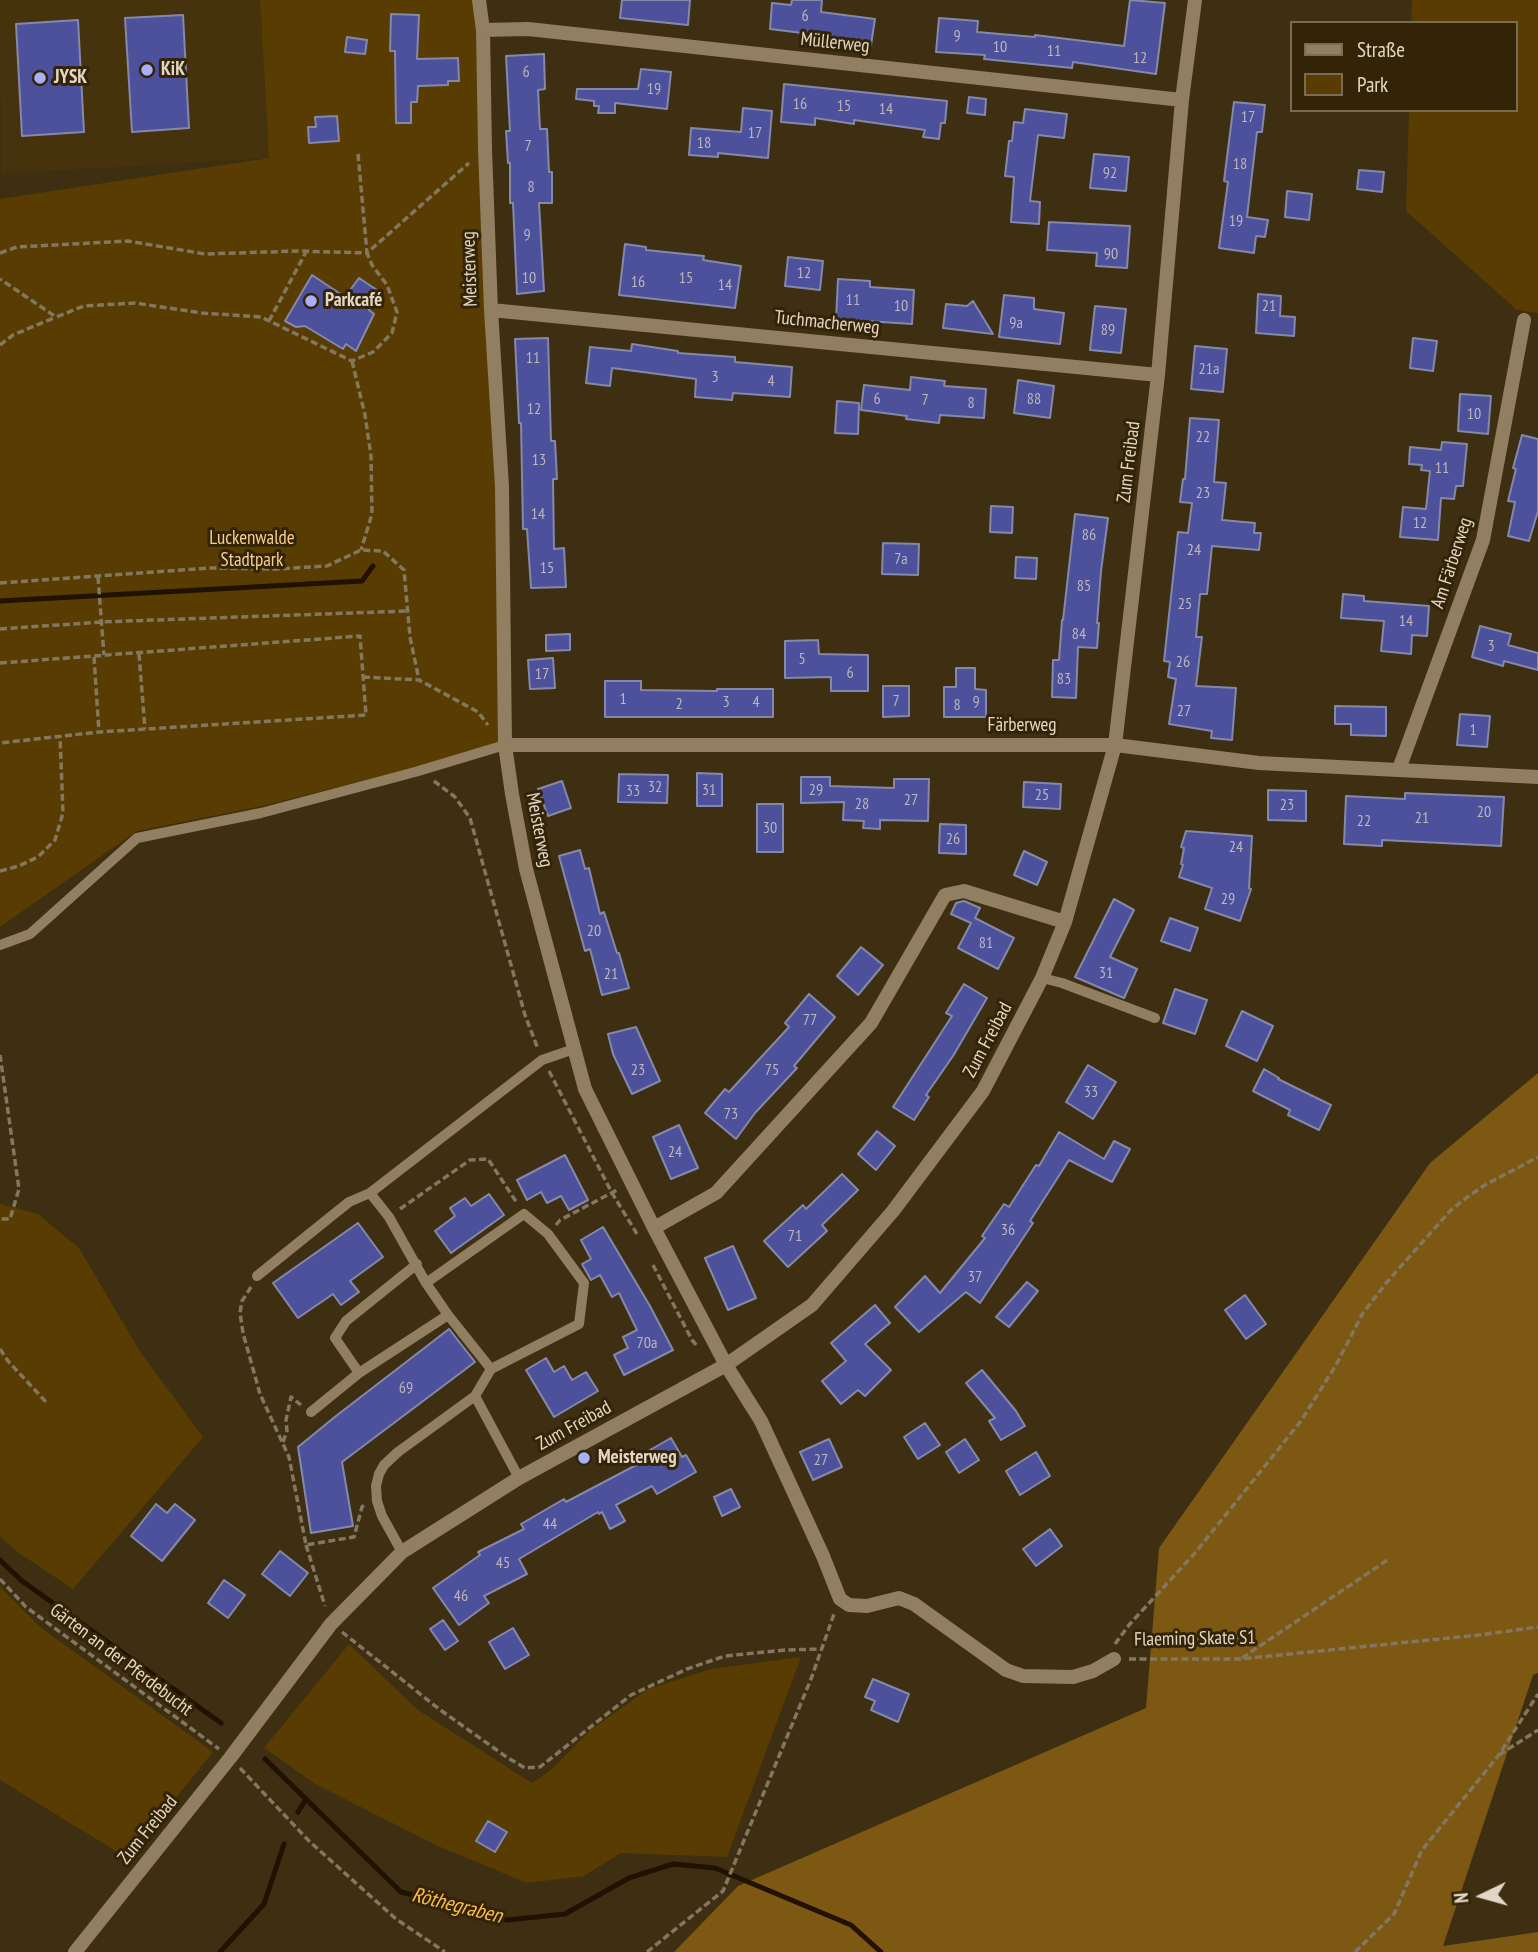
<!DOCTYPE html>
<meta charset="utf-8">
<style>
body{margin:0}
#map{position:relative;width:1538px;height:1952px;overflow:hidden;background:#3e2e12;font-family:"PT Sans Narrow",sans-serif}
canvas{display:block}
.legend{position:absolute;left:1290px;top:21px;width:228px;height:91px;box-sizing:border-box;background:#342407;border:2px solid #7a6c54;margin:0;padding:9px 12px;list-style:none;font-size:21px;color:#e2d7c7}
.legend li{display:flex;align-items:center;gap:14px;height:35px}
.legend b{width:35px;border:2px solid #7a6c54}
.north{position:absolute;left:1447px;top:1861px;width:70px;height:70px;-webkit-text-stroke:5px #342407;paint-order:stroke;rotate:265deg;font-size:19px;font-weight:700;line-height:28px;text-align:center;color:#e2d7c7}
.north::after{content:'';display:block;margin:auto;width:24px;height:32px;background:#e2d7c7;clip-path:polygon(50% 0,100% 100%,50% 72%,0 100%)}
</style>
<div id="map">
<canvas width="1538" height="1952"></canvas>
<ul class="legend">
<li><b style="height:9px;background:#927e61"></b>Straße</li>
<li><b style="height:19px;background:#583c01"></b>Park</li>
</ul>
<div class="north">N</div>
</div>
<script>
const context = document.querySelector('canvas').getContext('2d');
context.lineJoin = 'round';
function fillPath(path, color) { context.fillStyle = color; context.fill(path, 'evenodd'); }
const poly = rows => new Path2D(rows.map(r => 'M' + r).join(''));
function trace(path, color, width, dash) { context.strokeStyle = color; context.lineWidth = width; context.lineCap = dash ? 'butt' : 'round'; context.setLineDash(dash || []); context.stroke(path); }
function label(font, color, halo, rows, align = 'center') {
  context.font = font + ' "PT Sans Narrow",sans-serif'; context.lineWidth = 6; context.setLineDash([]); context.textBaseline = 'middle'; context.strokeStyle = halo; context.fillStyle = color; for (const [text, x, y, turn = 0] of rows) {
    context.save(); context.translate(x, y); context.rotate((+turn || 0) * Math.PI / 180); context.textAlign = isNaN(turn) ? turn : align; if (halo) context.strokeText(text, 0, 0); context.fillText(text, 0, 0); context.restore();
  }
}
fillPath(poly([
 [0,0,260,0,269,158,1,174]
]), '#47320e');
fillPath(poly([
 [260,0,479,0,505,745,262,806,137,831,0,927,0,199,269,158],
 [1412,0,1538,0,1538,313,1517,310,1406,211,1409,110,1515,110,1515,23,1411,23],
 [0,1204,38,1214,79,1248,139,1350,203,1437,73,1589,16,1551,0,1536],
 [0,1587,40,1627,213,1752,127,1858,0,1780],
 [349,1644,418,1710,532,1783,550,1771,592,1729,648,1689,711,1669,801,1657,727,1857,621,1853,584,1876,527,1883,438,1846,317,1785,264,1748]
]), '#583c01');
fillPath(poly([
 [1538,1073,1538,1673,1533,1675,1443,1946,1538,1932,1538,1952,674,1952,738,1886,1146,1708,1159,1548,1430,1163]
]), '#7c5813');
trace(poly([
 [0,601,362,581,373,566],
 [0,1560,22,1581,221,1723],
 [265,1759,401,1892,507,1920,565,1914,629,1878,673,1864,715,1868,851,1925,881,1952],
 [298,1812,306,1799],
 [220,1952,264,1904,284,1844]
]), '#201100', 5);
const building = poly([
 [622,0,690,0,688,25,620,18,622,0],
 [792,0,822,0,821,12,875,19,871,45,835,40,835,37,770,29,772,3,791,5,792,0],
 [1130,0,1165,3,1156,74,1073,62,1072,68,984,59,985,55,936,52,939,18,978,21,977,32,1035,37,1035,35,1124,46,1130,0],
 [391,14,419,15,417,59,458,58,459,81,448,81,448,85,418,86,417,102,411,102,411,123,396,123,395,51,390,51,391,14],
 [183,15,189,128,132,132,125,18,183,15],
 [78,20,84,132,22,136,16,24,78,20],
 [347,37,367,40,365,54,345,52,347,37],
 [544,54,545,89,538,90,540,129,547,129,549,172,552,172,552,203,539,203,544,291,517,294,513,203,510,203,510,163,508,163,506,131,510,131,506,56,544,54],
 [641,69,671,72,667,109,615,103,615,113,598,113,599,106,594,106,594,101,576,99,577,89,638,89,641,69],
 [784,84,947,101,945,123,941,123,939,139,923,137,925,130,854,120,854,124,815,118,815,125,781,122,784,84],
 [969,97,986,99,985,115,967,113,969,97],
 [1234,102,1265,105,1262,132,1257,132,1247,217,1268,220,1265,237,1256,236,1254,253,1219,248,1228,182,1224,181,1234,102],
 [743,108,772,111,768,158,718,153,718,157,689,155,691,128,741,132,743,108],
 [1025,109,1067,114,1064,138,1038,135,1030,201,1040,202,1039,224,1011,222,1014,177,1005,176,1009,141,1012,141,1014,122,1023,123,1025,109],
 [337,116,339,141,309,143,308,127,316,127,315,117,337,116],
 [1094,154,1129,157,1126,191,1090,188,1094,154],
 [1359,170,1384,172,1382,192,1357,189,1359,170],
 [1287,191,1312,194,1309,220,1285,217,1287,191],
 [1049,222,1130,226,1127,268,1096,266,1097,253,1047,250,1049,222],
 [625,244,646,247,646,250,704,256,703,260,741,266,735,308,619,295,625,244],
 [788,257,823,261,820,290,785,286,788,257],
 [312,275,345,297,359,278,380,292,369,310,374,314,356,351,346,344,343,349,305,326,296,327,285,321,312,275],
 [838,279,870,281,870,287,914,290,912,324,836,319,838,279],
 [1258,294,1281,296,1280,316,1295,317,1294,336,1256,333,1258,294],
 [1004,295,1034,298,1034,309,1064,313,1060,344,999,337,1004,295],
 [973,301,993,334,943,328,946,304,967,306,973,301],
 [1095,306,1126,309,1121,353,1090,350,1095,306],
 [548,338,551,441,555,441,557,479,553,479,554,549,564,548,566,587,531,588,527,529,523,529,521,423,519,423,515,339,548,338],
 [1413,338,1437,341,1433,371,1410,368,1413,338],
 [632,344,678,351,678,353,735,357,735,362,792,367,790,397,733,393,732,400,695,397,696,379,612,368,610,386,586,383,590,347,631,351,632,344],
 [1195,346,1227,349,1223,392,1191,389,1195,346],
 [911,377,945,381,944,386,986,389,984,418,940,415,939,423,906,419,907,416,861,410,864,385,910,390,911,377],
 [1018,380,1054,386,1050,418,1014,413,1018,380],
 [1460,394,1491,396,1488,434,1458,431,1460,394],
 [837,401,859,403,858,434,835,433,837,401],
 [1190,418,1219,420,1214,482,1226,483,1222,520,1255,523,1254,533,1261,533,1259,550,1212,546,1207,594,1200,594,1196,637,1202,637,1196,686,1236,688,1232,740,1211,738,1212,731,1169,724,1176,679,1168,677,1170,662,1164,661,1178,532,1188,533,1192,503,1180,502,1183,479,1185,479,1190,418],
 [1522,435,1538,439,1538,511,1529,541,1508,536,1515,502,1508,501,1516,469,1513,468,1522,435],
 [1442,442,1467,444,1463,486,1456,486,1454,499,1441,498,1438,540,1400,537,1403,507,1426,509,1430,471,1421,470,1422,465,1409,464,1410,447,1441,450,1442,442],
 [991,506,1013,507,1012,533,990,532,991,506],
 [1075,514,1108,518,1101,571,1097,623,1099,623,1097,648,1078,647,1076,698,1052,697,1053,660,1059,660,1062,620,1063,620,1075,514],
 [883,543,919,544,918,575,882,574,883,543],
 [1016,557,1037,558,1036,579,1015,578,1016,557],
 [1343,594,1364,596,1364,601,1429,606,1427,636,1412,635,1411,654,1381,651,1384,621,1341,618,1343,594],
 [1480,626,1511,634,1508,645,1538,653,1538,670,1504,661,1503,666,1472,657,1480,626],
 [570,634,570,650,546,651,546,635,570,634],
 [818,640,819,654,868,655,868,691,831,691,831,677,785,678,785,641,818,640],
 [553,658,555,688,530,689,528,660,553,658],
 [956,668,975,668,975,689,986,690,986,717,944,717,944,687,956,687,956,668],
 [605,681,641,681,641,690,717,691,717,689,773,689,773,717,605,717,605,681],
 [883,686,909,686,909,716,883,717,883,686],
 [1335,706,1386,707,1386,736,1351,735,1351,724,1335,724,1335,706],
 [1460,714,1490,716,1487,747,1457,745,1460,714],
 [697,773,722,774,722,806,697,806,697,773],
 [619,774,668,775,667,803,618,802,619,774],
 [801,777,830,777,830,786,894,788,894,779,929,779,928,821,880,820,880,829,863,828,864,821,843,820,844,802,801,803,801,777],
 [562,781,571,808,548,816,538,789,562,781],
 [1024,782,1061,784,1060,809,1023,807,1024,782],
 [1268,790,1306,791,1306,821,1268,820,1268,790],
 [1405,793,1504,797,1501,846,1382,840,1382,846,1344,844,1346,796,1405,799,1405,793],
 [757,804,783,804,783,852,757,852,757,804],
 [940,824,966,825,966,854,939,853,940,824],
 [1186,831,1252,836,1249,888,1251,889,1240,921,1205,909,1212,888,1179,877,1183,865,1181,864,1184,848,1181,847,1186,831],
 [580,850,585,869,589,868,600,914,604,912,617,953,619,953,629,988,602,995,590,949,585,951,559,856,580,850],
 [1024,851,1047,862,1037,885,1014,875,1024,851],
 [1114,899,1134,910,1110,957,1137,969,1124,998,1075,977,1114,899],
 [964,901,980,908,975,918,1014,938,998,969,958,948,971,923,951,914,956,903,964,901],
 [1170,918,1198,928,1190,951,1161,941,1170,918],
 [861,947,883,965,858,995,837,976,861,947],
 [964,984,987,998,953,1056,926,1095,929,1097,914,1120,893,1107,952,1016,946,1013,964,984],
 [1175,989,1207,1000,1195,1034,1163,1023,1175,989],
 [809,994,835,1017,794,1066,797,1068,755,1113,736,1139,705,1113,725,1089,729,1092,789,1027,785,1023,809,994],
 [1242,1011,1273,1026,1257,1061,1226,1046,1242,1011],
 [636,1027,660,1081,632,1094,613,1054,608,1034,636,1027],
 [1088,1065,1116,1082,1093,1119,1066,1102,1088,1065],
 [1264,1069,1279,1078,1278,1079,1331,1105,1319,1130,1288,1115,1290,1110,1253,1091,1264,1069],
 [679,1125,698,1168,671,1179,653,1137,679,1125],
 [877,1131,895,1146,876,1170,858,1154,877,1131],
 [1059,1132,1104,1159,1114,1141,1130,1149,1112,1182,1069,1160,1030,1221,1033,1223,980,1303,966,1292,919,1332,895,1307,925,1276,940,1293,985,1238,982,1236,1004,1204,1009,1207,1036,1165,1039,1166,1059,1132],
 [565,1155,588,1200,569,1210,561,1196,547,1203,541,1192,527,1200,517,1180,565,1155],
 [842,1174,858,1190,822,1225,827,1231,788,1267,764,1241,803,1205,806,1209,842,1174],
 [489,1194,504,1215,451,1253,435,1231,455,1216,450,1208,465,1198,471,1206,489,1194],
 [358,1223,383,1257,350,1281,359,1292,341,1305,333,1294,298,1318,273,1283,358,1223],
 [603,1227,650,1306,673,1350,624,1375,614,1355,628,1348,623,1337,637,1330,619,1293,612,1297,600,1275,591,1280,582,1264,591,1259,581,1240,603,1227],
 [733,1246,756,1298,728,1310,705,1258,733,1246],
 [1027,1282,1038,1291,1009,1327,996,1317,1027,1282],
 [1245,1295,1266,1324,1246,1339,1225,1310,1245,1295],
 [875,1305,890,1323,865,1344,891,1370,865,1396,858,1390,841,1404,822,1381,846,1361,831,1343,875,1305],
 [449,1329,475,1362,342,1462,353,1526,311,1533,298,1447,336,1416,449,1329],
 [546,1358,554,1372,564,1366,572,1380,586,1372,598,1391,554,1417,526,1370,546,1358],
 [982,1370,1016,1411,1025,1426,1001,1440,989,1421,995,1418,966,1383,982,1370],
 [925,1423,940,1445,918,1459,904,1437,925,1423],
 [671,1438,682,1457,686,1455,696,1472,657,1494,652,1486,616,1505,625,1521,610,1529,602,1512,599,1514,598,1512,519,1559,527,1574,484,1596,489,1603,459,1625,433,1588,480,1555,478,1552,524,1529,521,1524,564,1499,566,1502,640,1463,636,1458,671,1438],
 [829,1439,842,1467,813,1480,800,1452,829,1439],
 [965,1439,979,1460,959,1473,946,1452,965,1439],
 [1036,1452,1050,1476,1020,1495,1006,1471,1036,1452],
 [731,1489,740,1507,722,1516,714,1497,731,1489],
 [156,1504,167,1513,175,1504,195,1520,162,1561,131,1536,156,1504],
 [1050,1529,1062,1546,1036,1566,1023,1549,1050,1529],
 [280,1551,308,1573,290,1596,262,1574,280,1551],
 [224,1580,245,1595,228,1618,208,1603,224,1580],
 [443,1620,458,1641,445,1650,430,1629,443,1620],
 [513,1628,529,1655,505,1669,489,1642,513,1628],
 [873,1679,909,1694,898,1722,871,1710,875,1701,865,1697,873,1679],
 [488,1821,507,1832,495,1852,476,1841,488,1821]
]);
fillPath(building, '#4d519b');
trace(building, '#8589a9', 2);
trace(poly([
 [358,154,367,253,469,163],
 [0,253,17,247,128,241,205,254,298,251,367,253,372,265,387,285,397,312,392,333,373,352,352,361,261,317,202,313,135,303,84,306,56,317,0,279],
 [269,321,306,252],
 [0,345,13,335,56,317],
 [352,361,365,415,371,456,372,514,361,550],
 [98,577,104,655],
 [0,583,208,568,276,569,327,566,361,550,383,551,404,570,410,637,419,680],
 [0,629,101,622,409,611],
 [139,654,145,729],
 [94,657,99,732],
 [0,663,360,636,366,715,99,732,0,743],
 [363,677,419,680,478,712,488,725],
 [434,781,455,797,470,818,525,1015,538,1049],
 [0,871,19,866,38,857,55,840,63,813,60,736],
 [0,1055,19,1189,10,1219,0,1219],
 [549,1071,612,1193,637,1234],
 [400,1209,470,1160,488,1159,517,1203],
 [556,1225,560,1220,619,1189],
 [653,1265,692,1340,698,1347],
 [251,1287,242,1301,240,1313,243,1333,260,1394,289,1457,306,1545,354,1537,362,1507,365,1504],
 [0,1349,8,1361,47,1403],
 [283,1442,287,1431,286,1420,291,1397,301,1405],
 [306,1545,325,1606],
 [0,1579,26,1607,219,1749],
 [342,1632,439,1709,508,1758,525,1768,540,1767,631,1695,687,1669,725,1656,785,1650,821,1649],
 [1115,1644,1129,1625,1195,1553,1301,1421,1336,1365,1363,1313,1387,1282,1450,1211,1466,1198,1485,1185,1538,1157],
 [1242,1658,1389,1559],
 [1129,1659,1240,1659,1479,1635,1538,1627],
 [1499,1755,1538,1730],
 [240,1768,309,1841,396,1919,445,1952],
 [647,1952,723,1891,811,1679,834,1614],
 [1355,1952,1394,1914,1422,1850,1498,1756,1538,1694]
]), '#847760', 3.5, [7, 3.5]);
trace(poly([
 [0,945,30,934,137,838,261,813,415,772,505,745],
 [1042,978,1062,983,1155,1018],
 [370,1193,542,1060,574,1049],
 [257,1276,349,1202,370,1193,389,1217,426,1283,448,1315,491,1369,475,1396,398,1452,384,1465,379,1474,376,1486,377,1501,382,1516,402,1552],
 [426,1283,524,1214,548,1234,584,1283,579,1324,491,1369],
 [359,1373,335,1338,346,1321,417,1264],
 [475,1396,519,1478],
 [311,1412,359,1373,448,1315]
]), '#927e61', 10);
trace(poly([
 [479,0,483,30,485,149,491,310,502,487,505,745,512,794,526,869,585,1089,654,1228,726,1365,761,1421,823,1556,840,1599,849,1605,867,1606,899,1598,914,1604,1006,1670,1023,1676,1073,1677,1093,1671,1114,1659],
 [483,30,528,29,1182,100],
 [491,310,1158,375],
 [505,745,1115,745,1259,763,1538,777],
 [1399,769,1483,540,1524,320],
 [654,1228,716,1193,871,1023,945,895,964,891,1065,922],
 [75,1952,230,1758,331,1624,402,1552,519,1478,726,1365,812,1305,893,1211,983,1091,1042,978,1065,922,1115,745,1158,375,1182,100,1195,0]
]), '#927e61', 14);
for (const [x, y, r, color] of [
 [147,70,7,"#a8b0fc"],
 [40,78,7,"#a8b0fc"],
 [311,301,7,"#a8b0fc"],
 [584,1458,7,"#a8b0fc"]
]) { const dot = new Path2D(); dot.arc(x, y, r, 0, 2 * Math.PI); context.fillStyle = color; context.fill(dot); trace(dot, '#342407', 2.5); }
label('16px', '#bdb6bc', null, [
 ["6",805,16],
 ["9",957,36],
 ["10",1000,47],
 ["11",1054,51],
 ["12",1140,58],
 ["6",526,72],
 ["19",654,89],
 ["16",800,104],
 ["15",844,106],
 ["14",886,109],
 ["17",1248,117],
 ["17",755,133],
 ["18",704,143],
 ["7",528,146],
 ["18",1240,164],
 ["92",1110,173],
 ["8",531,187],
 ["19",1236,221],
 ["9",527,235],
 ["90",1111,254],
 ["12",804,273],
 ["10",529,278],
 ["15",686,278],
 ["16",638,282],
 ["14",725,285],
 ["11",853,300],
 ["10",901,306],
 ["21",1269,306],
 ["9a",1016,323],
 ["89",1108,330],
 ["11",533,358],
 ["21a",1209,369],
 ["3",715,377],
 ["4",771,381],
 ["6",877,399],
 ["88",1034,399],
 ["7",925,400],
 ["8",971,403],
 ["12",534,409],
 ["10",1474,414],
 ["22",1203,437],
 ["13",539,460],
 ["11",1442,468],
 ["23",1203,493],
 ["14",538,514],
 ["12",1420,523],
 ["86",1089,535],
 ["24",1194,550],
 ["7a",901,559],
 ["15",547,568],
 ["85",1084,586],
 ["25",1185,604],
 ["14",1406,621],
 ["84",1079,634],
 ["3",1491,646],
 ["5",802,659],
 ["26",1183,662],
 ["6",850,673],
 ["17",542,674],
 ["83",1064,679],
 ["1",623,699],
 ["7",896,701],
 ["3",726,702],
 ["4",756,702],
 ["9",976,702],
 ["2",679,704],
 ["8",957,705],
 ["27",1184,711],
 ["1",1473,730],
 ["32",655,787],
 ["31",709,790],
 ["29",816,790],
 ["33",633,791],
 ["25",1042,795],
 ["27",911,800],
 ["28",862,804],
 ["23",1287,805],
 ["20",1484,812],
 ["21",1422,818],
 ["22",1364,821],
 ["30",770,828],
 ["26",953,839],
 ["24",1236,847],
 ["29",1228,899],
 ["20",594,931],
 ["81",986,943],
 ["31",1106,973],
 ["21",611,974],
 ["77",810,1020],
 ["23",638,1070],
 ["75",772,1070],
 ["33",1091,1092],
 ["73",731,1114],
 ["24",675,1152],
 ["36",1008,1230],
 ["71",795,1236],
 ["37",975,1277],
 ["70a",647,1343],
 ["69",406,1388],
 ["27",821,1460],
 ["44",550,1524],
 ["45",503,1563],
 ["46",461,1596]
]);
label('19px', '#e2d7c7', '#342407', [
 ["Müllerweg",835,43,6],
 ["Meisterweg",470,269,-92],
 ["Tuchmacherweg",827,323,6],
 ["Zum Freibad",1129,462,-83],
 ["Am Färberweg",1452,563,-72],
 ["Färberweg",1022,726],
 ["Meisterweg",539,830,79],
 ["Zum Freibad",988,1040,-62],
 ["Zum Freibad",574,1426,-29],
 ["Flaeming Skate S1",1195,1639,-1],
 ["Gärten an der Pferdebucht",121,1660,37],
 ["Zum Freibad",148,1830,-51]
]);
label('bold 19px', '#e2d7c7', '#342407', [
 ["KiK",161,70],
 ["JYSK",54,78],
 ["Parkcafé",325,301],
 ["Meisterweg",598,1458]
], 'left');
label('19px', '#f5cf93', '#342407', [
 ["Luckenwalde",252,539],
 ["Stadtpark",252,561]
]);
label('italic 21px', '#fdbd4a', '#342407', [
 ["Röthegraben",457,1906,14]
]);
</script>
